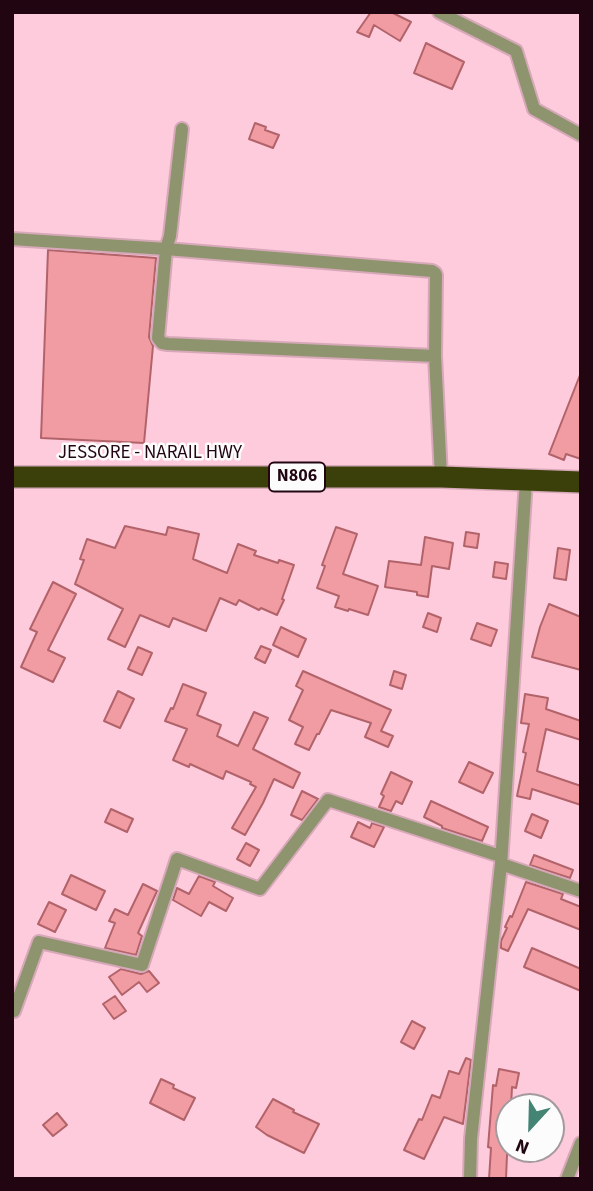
<!DOCTYPE html>
<style>
body{margin:0}
#map{position:relative;width:593px;height:1191px;overflow:hidden;background:#fecbdd;font-family:"Source Sans 3",sans-serif}
canvas{display:block}
.frame{position:absolute;inset:0;border:14px solid #210612;pointer-events:none}
.north{position:absolute;left:495px;top:1093px;width:70px;height:70px;box-sizing:border-box;background:#fcfcfc;border:2px solid #a49a9e;border-radius:50%;rotate:202deg;font-size:19px;font-weight:700;line-height:28px;text-align:center;color:#210612}
.north::after{content:'';display:block;margin:auto;width:24px;height:32px;background:#448474;clip-path:polygon(50% 0,100% 100%,50% 72%,0 100%)}
</style>
<div id="map">
<canvas width="593" height="1191"></canvas>
<div class="frame"></div>
<div class="north">N</div>
</div>
<script>
const context = document.querySelector('canvas').getContext('2d');
context.lineJoin = 'round';
function fillPath(path, color) { context.fillStyle = color; context.fill(path, 'evenodd'); }
const poly = rows => new Path2D(rows.map(r => 'M' + r).join(''));
function trace(path, color, width, dash) { context.strokeStyle = color; context.lineWidth = width; context.lineCap = dash ? 'butt' : 'round'; context.setLineDash(dash || []); context.stroke(path); }
function label(font, color, halo, rows, align = 'center') {
  context.font = font + ' "Source Sans 3",sans-serif'; context.lineWidth = 5; context.setLineDash([]); context.textBaseline = 'middle'; context.strokeStyle = halo; context.fillStyle = color; for (const [text, x, y, turn = 0] of rows) {
    context.save(); context.translate(x, y); context.rotate((+turn || 0) * Math.PI / 180); context.textAlign = isNaN(turn) ? turn : align; if (halo) context.strokeText(text, 0, 0); context.fillText(text, 0, 0); context.restore();
  }
}
const building = poly([
 [371,12,391,12,411,22,400,41,374,25,369,37,357,32,371,12],
 [426,43,464,62,452,89,414,73,426,43],
 [255,123,266,127,265,130,279,135,273,148,249,139,255,123],
 [48,250,156,258,149,337,153,346,144,443,41,438,48,250],
 [580,375,581,459,566,454,564,460,549,454,580,375],
 [125,526,166,535,168,527,199,534,193,559,227,573,238,544,256,551,254,555,278,563,279,560,294,565,282,599,284,600,277,615,261,608,259,610,239,600,236,605,220,598,206,631,173,618,169,627,140,615,125,647,108,639,123,609,75,584,84,560,80,559,87,539,115,548,125,526],
 [336,527,357,534,343,574,378,586,368,615,349,609,348,611,335,607,339,596,317,588,325,566,322,565,336,527],
 [466,532,479,534,477,548,464,546,466,532],
 [425,537,453,543,449,569,432,566,428,597,417,595,417,592,385,587,389,561,421,565,425,537],
 [558,548,570,550,566,580,554,578,558,548],
 [495,562,508,564,506,579,493,577,495,562],
 [53,582,76,594,48,650,65,658,53,682,21,667,37,632,30,629,53,582],
 [549,604,581,617,581,670,532,657,540,627,549,604],
 [428,613,441,618,437,632,423,627,428,613],
 [477,623,497,630,491,646,471,639,477,623],
 [281,627,306,639,298,657,273,645,281,627],
 [261,646,271,650,265,663,255,658,261,646],
 [138,647,152,653,142,675,128,669,138,647],
 [303,671,391,710,381,731,393,736,388,747,365,737,371,723,331,710,319,734,317,734,309,750,295,744,303,727,289,720,303,690,296,686,303,671],
 [394,671,406,675,402,689,390,685,394,671],
 [183,684,206,693,197,715,221,725,217,736,238,746,254,712,268,718,253,749,300,773,293,788,274,779,263,803,245,835,232,828,256,787,250,784,251,782,226,771,223,779,190,764,189,767,173,760,187,729,165,721,171,708,173,709,183,684],
 [118,691,134,699,120,728,104,721,118,691],
 [525,694,548,698,546,709,581,721,581,740,546,729,537,771,581,786,581,805,532,789,530,799,517,796,526,753,523,752,529,724,521,723,525,694],
 [469,762,493,773,483,793,459,782,469,762],
 [391,772,412,782,402,804,396,801,391,811,379,807,384,796,381,794,391,772],
 [302,791,318,799,302,820,291,815,302,791],
 [431,801,488,827,482,841,442,828,442,826,424,817,431,801],
 [111,809,133,819,127,832,105,822,111,809],
 [532,814,548,821,541,838,525,831,532,814],
 [358,822,370,828,372,823,384,827,374,847,351,837,358,822],
 [246,843,259,850,250,866,237,859,246,843],
 [534,855,573,870,570,878,530,865,534,855],
 [71,875,105,891,96,910,62,894,71,875],
 [199,876,215,882,213,886,233,898,226,911,209,902,201,916,173,900,177,888,189,894,199,876],
 [526,882,563,894,561,899,581,907,581,930,528,909,508,951,501,948,501,941,507,928,505,927,510,916,512,917,526,882],
 [143,884,157,891,138,933,142,936,136,955,105,948,115,923,109,921,115,909,128,915,143,884],
 [49,902,66,910,55,932,38,924,49,902],
 [532,948,581,969,581,991,524,967,532,948],
 [121,969,141,974,149,971,159,983,147,992,139,982,122,995,109,977,121,969],
 [115,996,126,1011,114,1019,103,1004,115,996],
 [412,1021,425,1028,414,1049,401,1042,412,1021],
 [466,1058,471,1060,463,1124,444,1117,424,1159,404,1150,419,1119,422,1120,432,1095,440,1098,449,1071,459,1074,466,1058],
 [499,1069,519,1073,516,1088,512,1087,511,1107,509,1107,506,1179,489,1179,491,1148,488,1147,493,1085,496,1086,499,1069],
 [161,1079,174,1085,173,1088,195,1098,184,1120,150,1103,161,1079],
 [273,1099,294,1110,293,1112,319,1124,304,1153,267,1135,256,1127,273,1099],
 [57,1113,67,1125,53,1136,43,1125,57,1113]
]);
fillPath(building, '#f19ca2');
trace(building, '#b2636a', 2);
const street = poly([
 [439,12,516,51,534,109,581,135],
 [182,129,170,236,166,249,158,338,162,343,168,344,435,356,441,477],
 [12,239,166,249,432,271,435,273,436,275,435,356],
 [501,864,581,891],
 [12,1011,14,1011,39,942,142,965,177,859,260,889,328,800,497,855],
 [470,1179,471,1139,501,864,526,480],
 [567,1179,581,1143]
]);
const highway = poly([
 [12,477,441,477,581,482]
]);
trace(street, '#d6a8b8', 16);
trace(highway, '#d6a8b8', 24);
trace(street, '#8e946d', 12);
trace(highway, '#3b400a', 21);
for (const [x, y, w] of [
 [297,477,56]
]) { const box = new Path2D(); box.roundRect(x - w / 2, y - 14.5, w, 29, 5); context.fillStyle = '#fcfcfc'; context.fill(box); trace(box, '#210612', 2); }
label('bold 18px', '#210612', null, [
 ["N806",297,477]
]);
label('19px', '#210612', '#fcfcfc', [
 ["JESSORE - NARAIL HWY",150,454]
]);
</script>
